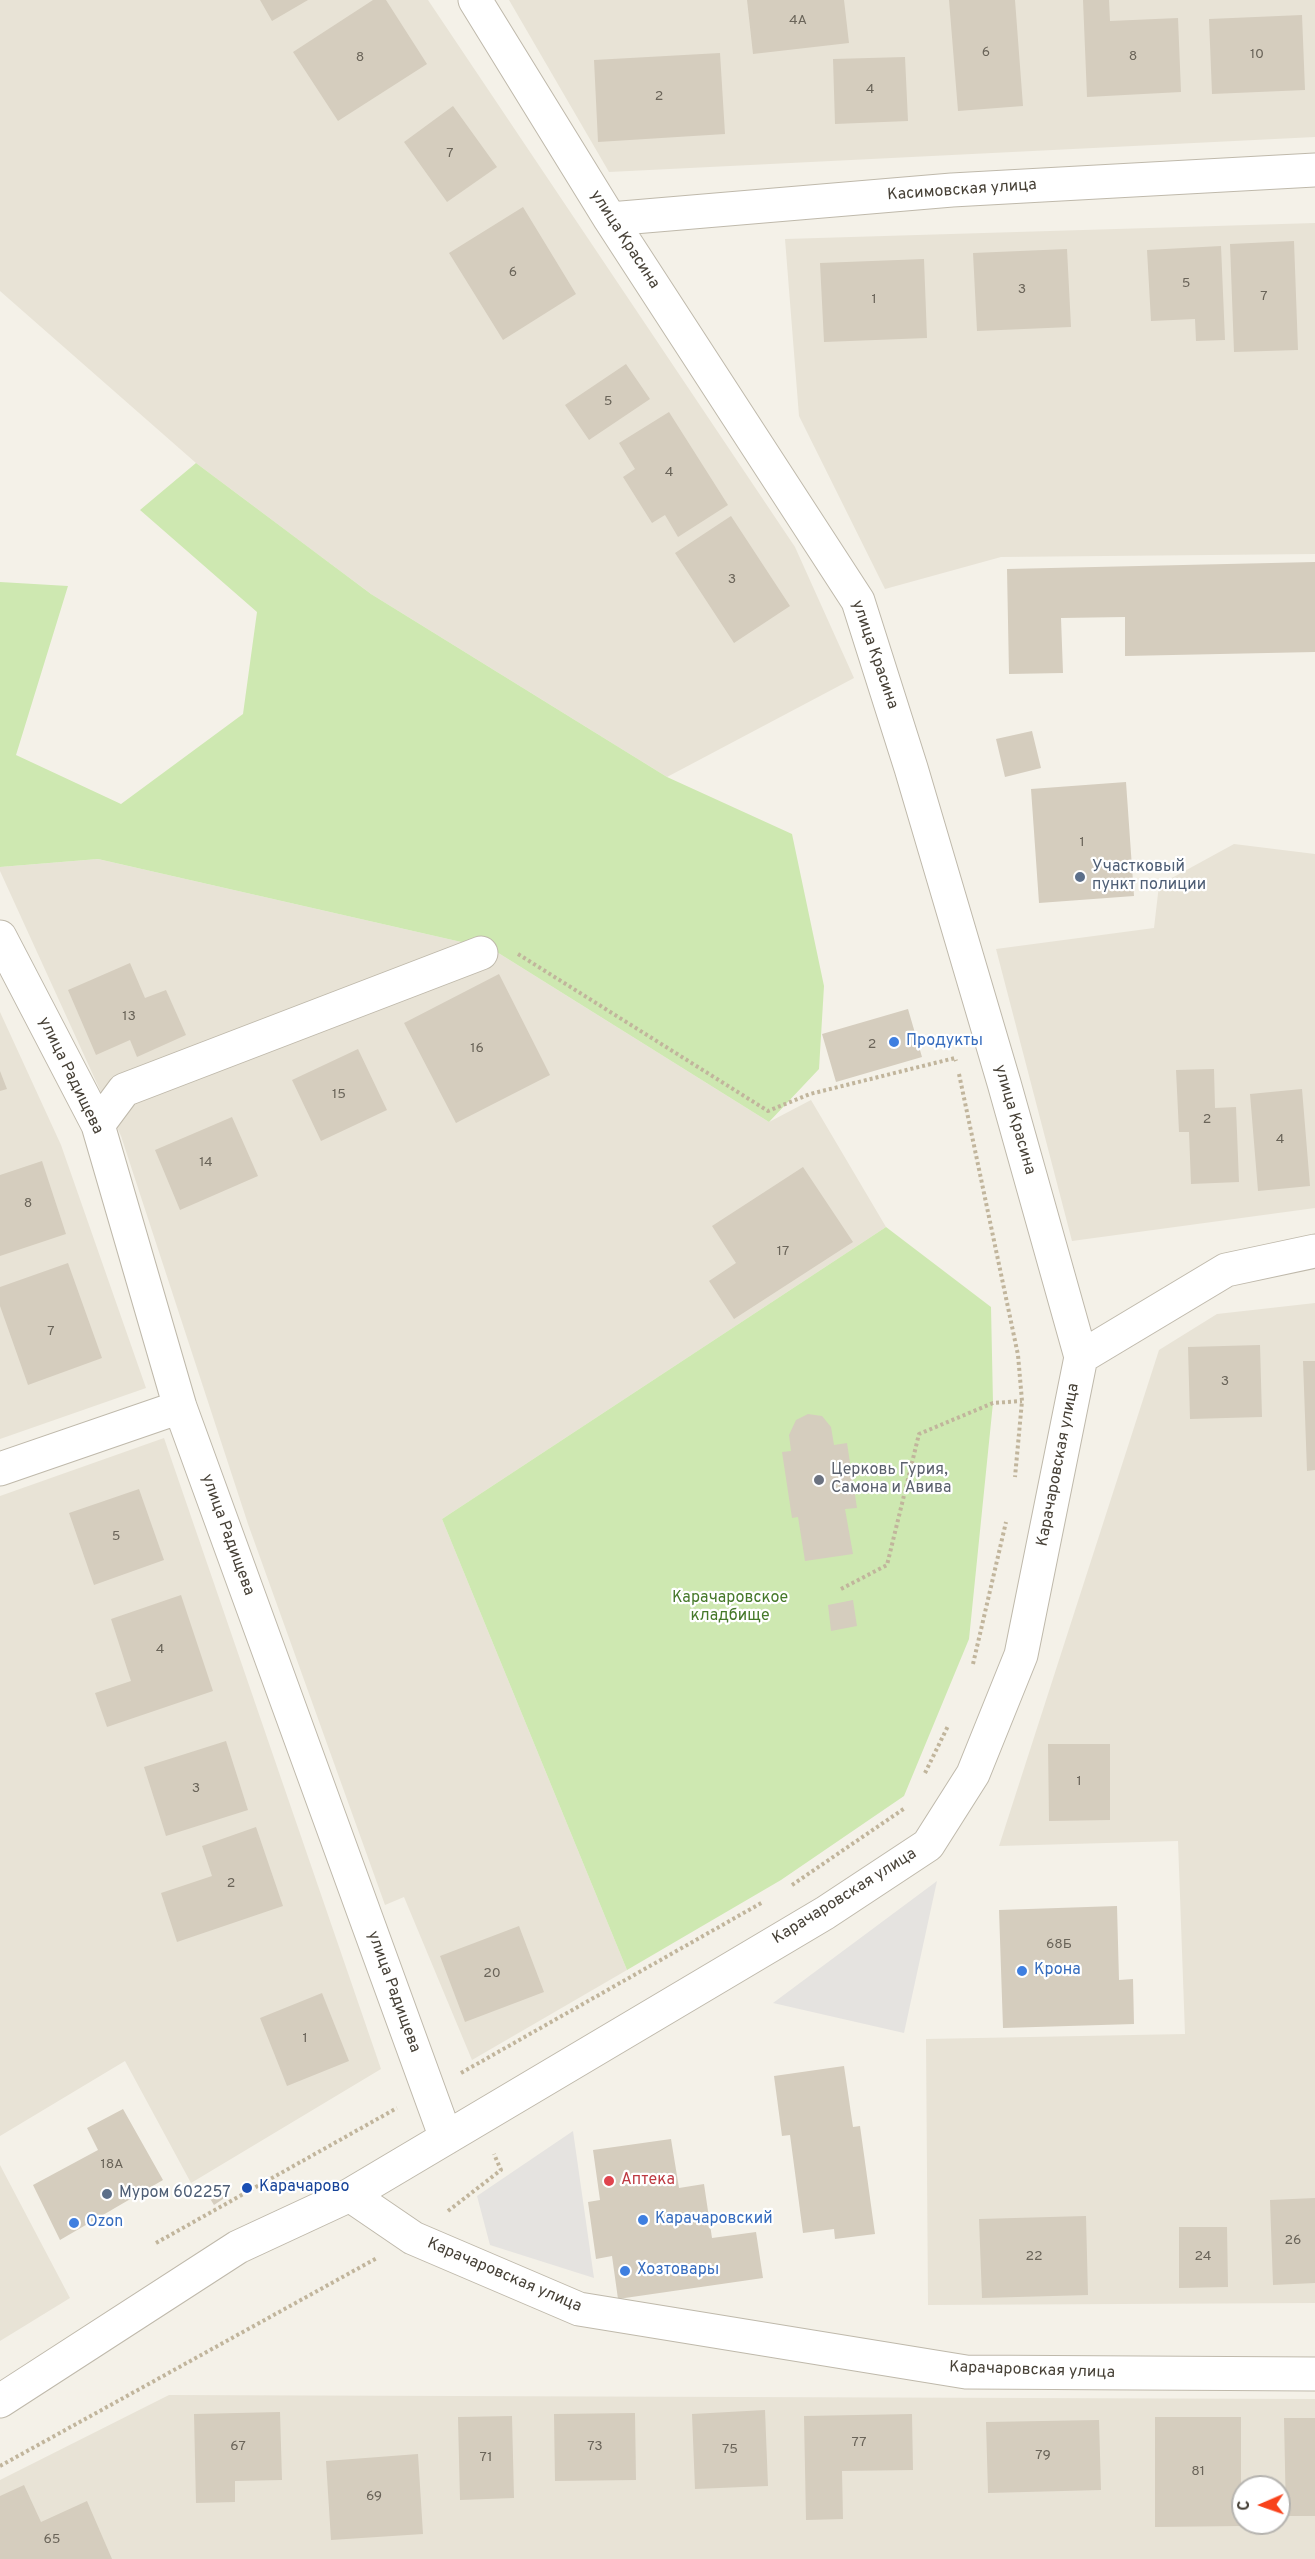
<!DOCTYPE html>
<meta charset="utf-8">
<style>
body{margin:0}
#map{position:relative;width:1315px;height:2559px;overflow:hidden;background:#f4f1e8;font-family:Overpass,sans-serif}
canvas{display:block}
.north{position:absolute;left:1231px;top:2475px;width:60px;height:60px;box-sizing:border-box;background:#fff;border:2px solid #b5b3af;border-radius:50%;rotate:268deg;font-size:16px;font-weight:700;line-height:24px;text-align:center;color:#474137}
.north::after{content:'';display:block;margin:auto;width:21px;height:27px;background:#f8421b;clip-path:polygon(50% 0,100% 100%,50% 72%,0 100%)}
</style>
<div id="map">
<canvas width="1315" height="2559"></canvas>
<div class="north">С</div>
</div>
<script>
const context = document.querySelector('canvas').getContext('2d');
context.lineJoin = 'round';
function fillPath(path, color) { context.fillStyle = color; context.fill(path, 'evenodd'); }
const poly = rows => new Path2D(rows.map(r => 'M' + r).join(''));
function trace(path, color, width, dash) { context.strokeStyle = color; context.lineWidth = width; context.lineCap = dash ? 'butt' : 'round'; context.setLineDash(dash || []); context.stroke(path); }
function label(font, color, halo, rows, align = 'center') {
  context.font = font + ' Overpass,sans-serif'; context.lineWidth = 4.5; context.setLineDash([]); context.textBaseline = 'middle'; context.strokeStyle = halo; context.fillStyle = color; for (const [text, x, y, turn = 0] of rows) {
    context.save(); context.translate(x, y); context.rotate((+turn || 0) * Math.PI / 180); context.textAlign = isNaN(turn) ? turn : align; if (halo) context.strokeText(text, 0, 0); context.fillText(text, 0, 0); context.restore();
  }
}
fillPath(poly([
 [0,0,428,0,795,547,854,678,667,777,371,594,196,463,0,291],
 [509,0,1315,0,1315,137,609,172],
 [1315,223,1315,554,1001,557,885,589,799,416,785,239],
 [1234,844,1315,854,1315,1208,1072,1241,996,949,1154,928,1159,885],
 [98,859,492,949,769,1122,811,1100,886,1227,442,1519,627,1970,472,2060,404,1897,385,1905,248,1524,121,1136,0,871,0,867],
 [0,1012,61,1145,146,1388,0,1439],
 [1315,1303,1315,2303,928,2305,926,2039,1185,2034,1178,1841,999,1846,1159,1350,1217,1314],
 [164,1438,381,2069,191,2183,125,2061,0,2136,0,1496],
 [0,2165,70,2298,0,2341],
 [169,2395,1315,2399,1315,2559,0,2559,0,2480],
 [1243,2487,1279,2487,1279,2523,1243,2523]
]), '#e8e3d6');
fillPath(poly([
 [196,463,371,594,667,777,792,834,824,986,819,1069,769,1122,492,949,98,859,0,867,0,582,68,586,16,755,121,804,243,714,257,612,140,510],
 [886,1227,991,1307,993,1403,969,1639,904,1796,781,1880,627,1970,442,1519]
]), '#cee8b1');
fillPath(poly([
 [937,1881,904,2033,773,2003],
 [573,2131,594,2278,490,2245,477,2196]
]), '#e5e3e0');
fillPath(poly([
 [260,0,308,0,272,21],
 [373,0,386,0,427,64,338,121,293,52],
 [747,0,844,0,849,43,753,54],
 [949,0,1015,0,1023,106,958,111],
 [1083,0,1109,0,1110,21,1178,18,1181,92,1087,97],
 [1302,15,1305,90,1212,94,1209,19],
 [720,53,725,134,598,142,594,60],
 [905,57,908,121,835,124,833,59],
 [453,106,497,167,447,202,404,142],
 [523,207,576,294,503,340,449,253],
 [1294,241,1298,350,1234,352,1230,244],
 [1221,246,1225,340,1196,341,1195,319,1151,321,1147,250],
 [1067,249,1071,327,977,331,973,253],
 [924,259,927,338,824,342,820,263],
 [626,364,650,399,589,440,565,405],
 [669,412,728,505,678,537,665,515,652,523,623,477,635,469,619,443],
 [731,516,790,606,734,643,675,553],
 [1315,562,1315,652,1125,656,1125,617,1061,618,1063,673,1009,674,1007,569],
 [1032,731,1041,768,1005,777,996,739],
 [1126,782,1134,896,1039,903,1031,789],
 [130,963,145,998,166,990,186,1035,137,1057,130,1040,96,1055,68,990],
 [499,974,550,1075,456,1123,404,1023],
 [908,1009,922,1057,836,1082,822,1034],
 [358,1049,387,1110,321,1141,292,1080],
 [1214,1069,1215,1108,1236,1107,1239,1182,1191,1184,1189,1132,1179,1132,1176,1070],
 [0,1071,7,1089,0,1091],
 [1302,1089,1310,1186,1258,1191,1250,1094],
 [232,1117,258,1176,180,1210,155,1150],
 [42,1161,66,1234,0,1256,0,1175],
 [803,1167,853,1242,734,1319,709,1281,736,1263,712,1226],
 [68,1263,102,1358,28,1385,0,1306,0,1287],
 [1260,1345,1262,1417,1190,1419,1188,1347],
 [1303,1361,1315,1361,1315,1470,1307,1471],
 [808,1414,822,1416,831,1427,834,1445,847,1443,857,1508,845,1509,853,1554,805,1561,798,1517,792,1518,782,1452,791,1451,789,1435,796,1420],
 [139,1489,164,1560,94,1585,69,1513],
 [181,1595,213,1691,107,1727,95,1693,131,1681,111,1619],
 [853,1600,857,1626,831,1631,828,1605],
 [226,1741,248,1810,166,1836,144,1767],
 [1048,1744,1110,1744,1110,1820,1049,1821],
 [256,1827,283,1906,177,1942,161,1893,212,1876,202,1846],
 [1117,1906,1119,1980,1133,1979,1134,2024,1003,2028,999,1910],
 [519,1926,544,1992,465,2022,440,1956],
 [322,1993,349,2061,287,2086,260,2018],
 [844,2066,853,2127,860,2126,875,2234,835,2239,834,2229,803,2233,790,2135,782,2136,774,2076],
 [123,2109,163,2180,60,2240,33,2185,98,2150,87,2128],
 [671,2139,679,2188,704,2184,712,2238,756,2232,763,2278,618,2299,612,2256,596,2259,588,2202,600,2200,593,2150],
 [221,2189,226,2197,214,2205,209,2197],
 [1315,2198,1315,2283,1273,2285,1270,2200],
 [1086,2216,1088,2295,982,2298,979,2219],
 [1179,2227,1227,2227,1228,2287,1179,2288],
 [765,2410,768,2486,695,2489,692,2414],
 [280,2412,282,2480,235,2481,235,2502,196,2503,194,2414],
 [635,2413,636,2480,555,2481,554,2414],
 [912,2414,913,2470,842,2471,843,2519,806,2520,804,2416],
 [512,2416,514,2498,460,2500,458,2417],
 [1155,2417,1241,2417,1241,2526,1155,2527],
 [1284,2418,1315,2418,1315,2516,1286,2516],
 [1099,2420,1101,2490,988,2493,986,2422],
 [418,2454,423,2534,331,2540,326,2461],
 [24,2485,41,2522,87,2501,112,2559,0,2559,0,2496]
]), '#d5cdbe');
const minor = poly([
 [610,219,952,190,1315,170],
 [0,937,98,1125,180,1407,446,2138],
 [98,1125,124,1090,481,953],
 [1081,1357,1226,1270,1315,1251],
 [0,1469,180,1407],
 [350,2195,413,2238,579,2309,966,2372,1315,2374],
 [0,2401,238,2247,350,2195,825,1913,928,1845,973,1774,1021,1655,1081,1357,1004,1083,911,768,858,601,610,219,475,0]
]);
trace(minor, '#bfb9ab', 35);
trace(poly([
 [518,954,768,1111,810,1094,955,1058,956,1061],
 [959,1074,1018,1355,1022,1401,1015,1477],
 [841,1589,887,1565,919,1434,993,1403,1022,1401],
 [973,1664,1006,1522],
 [925,1773,948,1726],
 [792,1885,905,1808],
 [461,2073,763,1902],
 [448,2211,501,2170,494,2154],
 [156,2243,397,2108],
 [0,2466,377,2258]
]), '#c1b59c', 4, [3, 3]);
trace(minor, '#fff', 33);
for (const [x, y, r, color] of [
 [1080,877,6,"#5c6f8a"],
 [894,1042,6,"#3f7fe0"],
 [819,1480,6,"#6b7280"],
 [1022,1971,6,"#3f7fe0"],
 [609,2181,6,"#e0444e"],
 [247,2188,6,"#1a4fb4"],
 [107,2194,6,"#5c6f8a"],
 [643,2220,6,"#3f7fe0"],
 [74,2223,6,"#3f7fe0"],
 [625,2271,6,"#3f7fe0"]
]) { const dot = new Path2D(); dot.arc(x, y, r, 0, 2 * Math.PI); context.fillStyle = color; context.fill(dot); trace(dot, '#fff', 2); }
label('14px', '#6a6459', null, [
 ["4А",798,21],
 ["6",986,53],
 ["10",1257,55],
 ["8",1133,57],
 ["8",360,58],
 ["4",870,90],
 ["2",659,97],
 ["7",450,154],
 ["6",513,273],
 ["5",1186,284],
 ["3",1022,290],
 ["7",1264,297],
 ["1",874,300],
 ["5",608,402],
 ["4",669,473],
 ["3",732,580],
 ["1",1082,843],
 ["13",129,1017],
 ["2",872,1045],
 ["16",477,1049],
 ["15",339,1095],
 ["2",1207,1120],
 ["4",1280,1140],
 ["14",206,1163],
 ["8",28,1204],
 ["17",783,1252],
 ["7",51,1332],
 ["3",1225,1382],
 ["5",116,1537],
 ["4",160,1650],
 ["1",1079,1782],
 ["3",196,1789],
 ["2",231,1884],
 ["68Б",1059,1945],
 ["20",492,1974],
 ["1",305,2039],
 ["18А",112,2165],
 ["26",1293,2241],
 ["22",1034,2257],
 ["24",1203,2257],
 ["77",859,2443],
 ["67",238,2447],
 ["73",595,2447],
 ["75",730,2450],
 ["79",1043,2456],
 ["71",486,2458],
 ["81",1198,2472],
 ["69",374,2497],
 ["65",52,2540]
]);
label('16px', '#474137', '#fff', [
 ["Касимовская улица",962,191,-4],
 ["улица Красина",624,240,57],
 ["улица Красина",874,655,71],
 ["улица Радищева",70,1076,64],
 ["улица Красина",1014,1120,74],
 ["Карачаровская улица",1059,1465,-79],
 ["улица Радищева",227,1535,70],
 ["Карачаровская улица",845,1897,-32],
 ["улица Радищева",393,1992,70],
 ["Карачаровская улица",504,2276,23],
 ["Карачаровская улица",1032,2371,2]
]);
label('16px', '#4e5e75', '#fff', [
 ["Участковый",1092,868],
 ["пункт полиции",1092,886],
 ["Муром 602257",119,2194]
], 'left');
label('16px', '#366cbe', '#fff', [
 ["Продукты",906,1042],
 ["Крона",1034,1971],
 ["Карачаровский",655,2220],
 ["Ozon",86,2223],
 ["Хозтовары",637,2271]
], 'left');
label('16px', '#5b616d', '#fff', [
 ["Церковь Гурия,",831,1471],
 ["Самона и Авива",831,1489]
], 'left');
label('16px', '#46792a', '#fff', [
 ["Карачаровское",730,1599],
 ["кладбище",730,1617]
]);
label('16px', '#be3a42', '#fff', [
 ["Аптека",621,2181]
], 'left');
label('16px', '#164399', '#fff', [
 ["Карачарово",259,2188]
], 'left');
</script>
